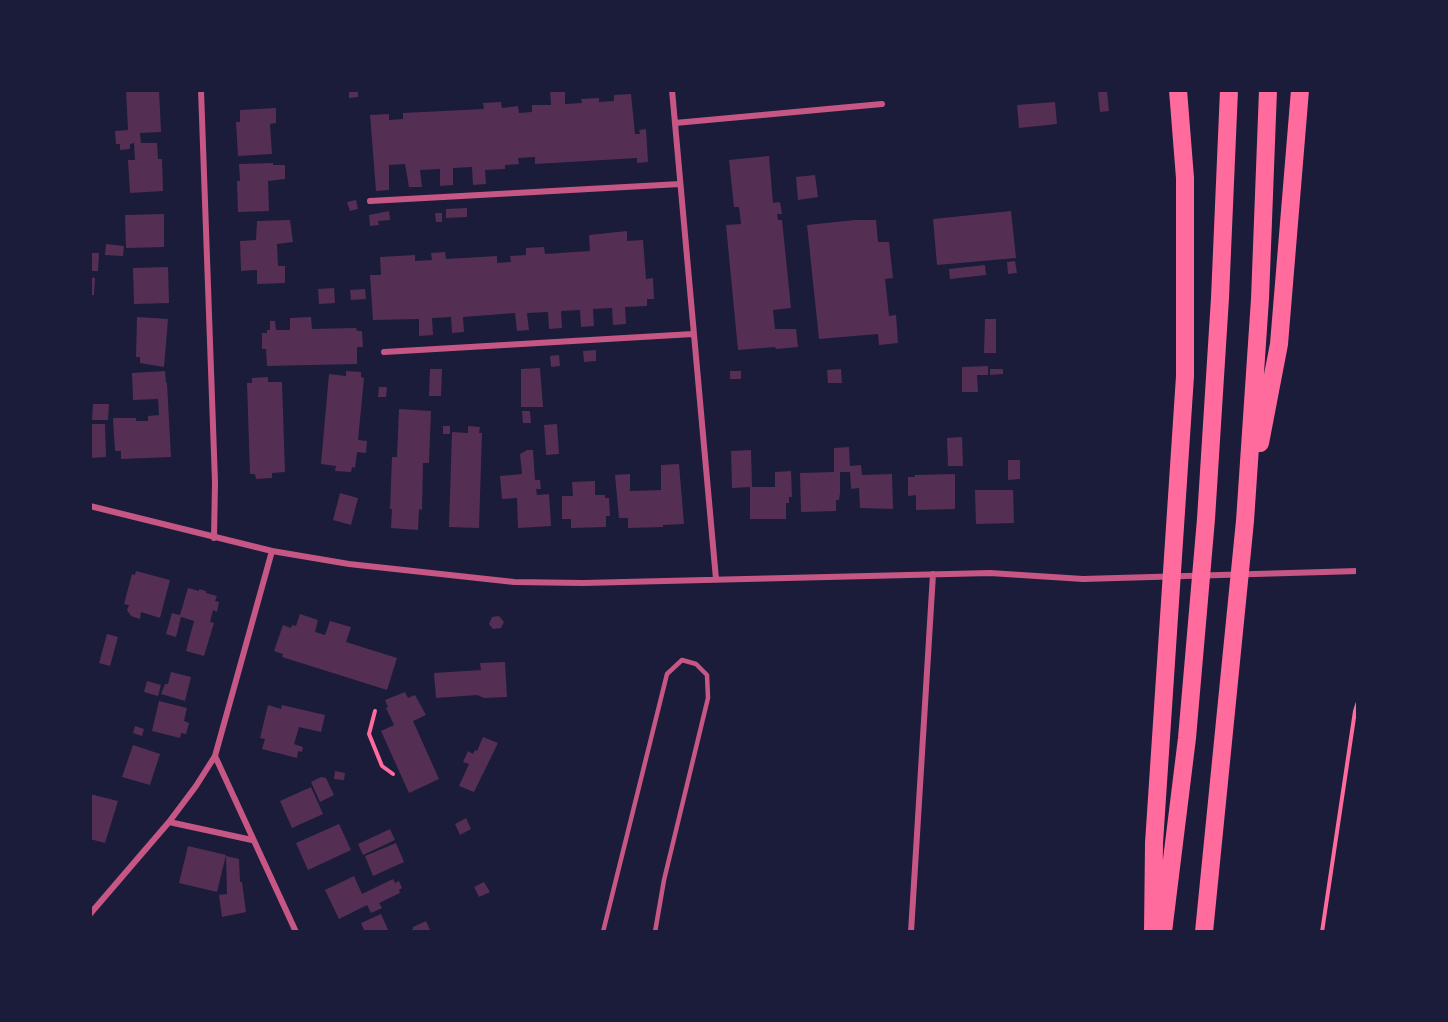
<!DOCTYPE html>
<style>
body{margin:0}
#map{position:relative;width:1448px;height:1022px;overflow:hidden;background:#1b1b3a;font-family:Raleway,sans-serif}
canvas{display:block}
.frame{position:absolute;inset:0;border:92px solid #1b1b3a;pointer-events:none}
</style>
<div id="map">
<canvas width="1448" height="1022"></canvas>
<div class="frame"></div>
</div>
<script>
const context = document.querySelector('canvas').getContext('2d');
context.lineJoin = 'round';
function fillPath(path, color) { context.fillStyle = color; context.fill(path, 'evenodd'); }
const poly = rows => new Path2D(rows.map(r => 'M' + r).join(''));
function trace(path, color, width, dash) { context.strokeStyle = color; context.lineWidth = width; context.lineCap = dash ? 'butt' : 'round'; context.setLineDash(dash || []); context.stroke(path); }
fillPath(poly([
 [126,90,159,90,161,132,140,133,141,143,157,143,158,159,162,159,163,191,130,193,128,160,135,160,134,143,130,144,130,149,120,150,120,144,116,144,115,131,128,130],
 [349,90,358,90,358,97,349,98],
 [550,90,565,90,565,104,582,103,581,99,599,98,599,102,614,101,614,95,631,94,635,134,640,134,639,130,646,129,648,162,637,163,637,158,535,164,535,157,518,158,519,164,505,165,505,169,485,170,486,184,473,185,472,167,453,168,453,185,440,186,440,169,420,170,422,187,409,187,405,164,389,165,389,190,376,191,370,115,389,114,389,120,403,119,403,113,484,109,483,103,501,102,502,108,518,106,519,113,532,112,532,105,551,105],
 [1103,90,1107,90,1109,111,1100,112,1098,91],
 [1055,102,1057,124,1019,128,1017,105],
 [276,108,276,123,270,124,272,154,238,156,236,122,240,122,240,110],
 [769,156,773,203,780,202,782,214,777,214,778,220,782,220,791,308,773,310,775,329,796,329,798,347,776,349,775,347,738,350,726,225,741,224,739,207,734,207,729,160],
 [273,163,273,165,285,165,285,179,268,181,269,211,238,212,237,181,240,181,239,164],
 [815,175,818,197,798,200,796,177],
 [356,200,358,209,350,211,347,202],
 [467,208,467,217,446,218,446,209],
 [389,211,390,220,378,221,379,225,370,226,369,215],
 [1011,211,1016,258,937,265,933,219],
 [435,213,442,213,442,222,436,222],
 [164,214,164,247,126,248,125,215],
 [290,220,293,242,277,244,278,266,285,266,285,283,257,284,257,270,241,271,240,241,256,240,257,221],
 [855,220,876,220,878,242,889,242,893,278,885,279,889,316,896,315,898,343,879,345,878,334,819,339,807,225],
 [627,231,627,241,643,240,646,279,653,278,654,299,647,299,647,306,625,307,626,324,613,325,612,308,593,309,594,326,581,327,580,310,561,311,562,328,549,329,548,312,527,313,529,330,517,331,515,313,463,317,464,332,452,333,451,317,432,318,433,335,419,336,419,319,373,320,370,275,381,275,380,257,415,255,415,261,432,260,431,253,445,252,446,259,497,256,497,263,511,262,510,256,526,255,526,248,544,247,545,254,590,251,589,235],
 [106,244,124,246,123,256,105,255],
 [90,253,99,253,98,271,90,271],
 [1015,261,1017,273,1008,274,1007,262],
 [985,265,986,275,950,279,949,269],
 [168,267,169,303,134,304,133,268],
 [90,277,95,278,94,295,90,295],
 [334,288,335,303,319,304,318,289],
 [365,289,366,299,351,300,350,290],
 [137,317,168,319,164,367,140,363,140,357,136,357],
 [311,317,312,329,356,328,357,331,362,331,363,347,357,347,357,364,267,366,266,349,262,349,262,333,267,333,267,330,270,330,270,321,275,321,276,330,290,330,290,318],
 [985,319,996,319,996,353,984,353],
 [596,350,596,361,584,362,583,351],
 [559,355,560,366,551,367,550,356],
 [988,366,988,375,977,375,978,392,962,392,962,367],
 [540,368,543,407,521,407,521,369],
 [430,369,442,369,441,396,429,396],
 [841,369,842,383,828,383,827,370],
 [990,369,1003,369,1003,374,990,375],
 [165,371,166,383,167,383,171,457,121,459,121,451,115,451,113,418,136,418,136,421,148,421,148,416,159,415,158,399,133,400,132,373],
 [346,371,361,372,361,377,364,378,358,440,367,441,366,453,357,452,355,468,352,467,351,472,335,471,336,466,321,464,329,374,346,376],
 [730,371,741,371,741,379,730,379],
 [268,377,268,382,282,382,285,472,272,473,272,478,256,479,255,474,250,474,247,383,252,383,252,378],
 [379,387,387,387,386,397,378,397],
 [93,404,109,404,108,420,92,420],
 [399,409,431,411,429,463,423,463,422,510,419,509,418,530,391,528,392,509,390,509,392,457,397,457],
 [522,411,530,411,531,423,523,423],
 [90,424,105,424,106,457,90,458],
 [557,424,559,454,546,455,544,425],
 [443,426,450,426,450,434,443,434],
 [468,426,480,427,479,433,482,433,479,528,449,527,452,432,468,433],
 [962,437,963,466,948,466,947,438],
 [849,447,850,466,861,465,862,475,892,474,893,509,860,508,859,488,851,489,850,472,840,472,840,493,839,500,836,500,836,511,801,512,800,473,834,472,834,448],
 [527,450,533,450,535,480,540,480,541,489,536,489,537,495,549,494,551,526,518,528,517,498,502,499,500,476,522,474,520,454],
 [751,450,752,487,775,487,775,472,791,471,792,497,789,497,789,503,786,503,786,519,750,519,750,487,732,488,731,451],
 [1008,460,1020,460,1020,479,1008,480],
 [679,464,684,524,663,525,663,527,628,528,628,518,619,518,615,475,630,474,630,491,661,490,661,465],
 [955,474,955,509,916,510,916,495,908,496,908,477,915,477,915,475],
 [595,481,595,495,605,495,605,498,609,498,610,516,606,516,606,527,571,528,571,519,562,519,562,496,573,496,572,482],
 [975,490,1013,490,1014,523,976,524],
 [340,493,358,498,351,525,333,520],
 [136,571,170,580,160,618,141,612,140,619,131,616,127,610,129,605,124,604,132,574,135,575],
 [188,588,199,591,199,589,206,591,206,593,217,596,215,601,219,602,217,612,213,610,210,622,214,623,204,656,186,651,194,621,181,617,176,637,166,634,172,613,180,615],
 [300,614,318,620,315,632,325,635,330,621,351,627,346,642,397,658,387,690,282,657,283,654,274,651,283,625,291,628,292,625,296,626],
 [499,616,504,622,501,628,493,629,489,624,492,617],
 [107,634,118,637,110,666,99,663],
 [505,662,507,697,484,698,477,695,436,698,434,673,481,670,480,663],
 [171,672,191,677,185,701,161,694,165,684,168,684],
 [147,681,161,685,158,696,144,692],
 [405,692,408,698,415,695,426,715,413,721,439,779,409,793,381,731,394,725,386,708,388,707,385,700],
 [159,701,187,708,184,721,189,723,186,734,181,733,180,738,152,731],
 [268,705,281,709,282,705,325,715,321,732,299,727,294,744,303,747,302,752,298,751,297,758,262,749,265,739,260,738],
 [135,726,144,729,142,736,133,733],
 [483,737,498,743,474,792,459,786,469,764,463,762,468,751,473,754,475,750,477,751],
 [133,745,160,754,150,785,122,777],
 [335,771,345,773,344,780,334,779],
 [321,777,326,778,334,795,320,802,311,782],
 [311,787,323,814,292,828,280,801],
 [90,794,118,801,105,843,90,839],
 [466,818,471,829,460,835,455,824],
 [339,824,351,850,308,870,296,843],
 [390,829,395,840,363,855,358,844],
 [396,843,404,862,373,876,365,856],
 [188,846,226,855,217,892,179,883],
 [226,856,239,859,240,882,242,882,246,912,222,917,219,895,227,894],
 [354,876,362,894,393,879,395,883,399,881,402,888,399,890,400,893,379,903,382,908,371,913,367,905,339,919,325,890],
 [484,882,490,892,479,897,474,887],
 [381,914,389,932,365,932,361,923],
 [426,921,431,932,408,932,413,929,413,927]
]), '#542f53');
trace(poly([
 [375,711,369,734,382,766,393,774],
 [1322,932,1355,711,1358,702]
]), '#ff6b9d', 4);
trace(poly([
 [603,932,667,674,682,660,696,664,707,675,708,698,664,880,655,932]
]), '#c65784', 4.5);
trace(poly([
 [201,90,215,482,214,538],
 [672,90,716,579],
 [675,123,882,104],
 [370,201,680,184],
 [384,352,693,334],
 [90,506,272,551,349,564,514,582,583,583,990,573,1083,579,1358,571],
 [215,756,296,932],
 [169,822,252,840],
 [90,914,169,822,196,786,215,756,272,551],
 [911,932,933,574]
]), '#c65784', 6);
trace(poly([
 [1260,443,1279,344,1300,90],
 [1153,932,1154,843,1185,376,1185,178,1178,90],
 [1163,932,1187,738,1206,519,1220,298,1229,90],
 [1204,932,1245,521,1260,299,1268,90]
]), '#ff6b9d', 18);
</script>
